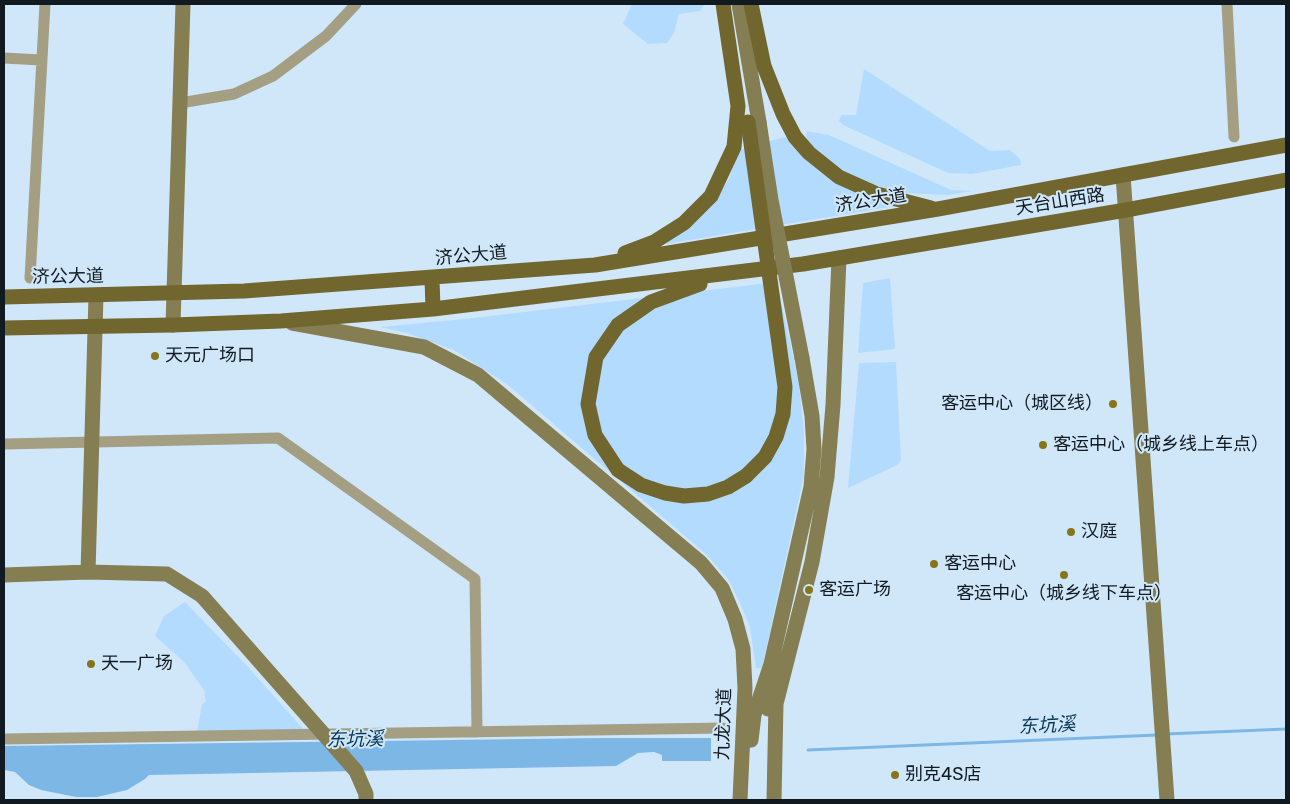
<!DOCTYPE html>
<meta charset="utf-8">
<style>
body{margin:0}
#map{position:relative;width:1290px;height:804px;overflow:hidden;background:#d0e7fa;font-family:Rubik,sans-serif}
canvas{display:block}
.frame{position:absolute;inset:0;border:5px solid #121a21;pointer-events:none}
</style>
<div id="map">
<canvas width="1290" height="804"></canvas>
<div class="frame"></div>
</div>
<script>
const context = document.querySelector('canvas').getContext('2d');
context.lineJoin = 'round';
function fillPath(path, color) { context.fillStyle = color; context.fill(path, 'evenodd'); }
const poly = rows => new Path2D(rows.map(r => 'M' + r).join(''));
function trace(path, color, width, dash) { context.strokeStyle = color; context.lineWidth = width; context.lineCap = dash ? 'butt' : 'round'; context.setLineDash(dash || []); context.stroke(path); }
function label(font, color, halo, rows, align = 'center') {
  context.font = font + ' Rubik,"Noto Sans SC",sans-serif'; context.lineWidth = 4; context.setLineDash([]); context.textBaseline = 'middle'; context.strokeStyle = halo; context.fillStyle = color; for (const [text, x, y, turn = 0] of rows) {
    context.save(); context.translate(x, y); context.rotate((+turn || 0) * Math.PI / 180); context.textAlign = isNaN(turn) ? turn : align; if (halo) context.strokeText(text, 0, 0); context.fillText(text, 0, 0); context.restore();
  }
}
fillPath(poly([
 [632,4,705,4,700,11,679,14,674,33,667,43,648,44,623,24],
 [864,69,990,151,1010,150,1020,159,1021,165,972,174,948,173,843,125,839,121,841,115,856,115],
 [807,131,829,135,951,190,972,191,948,195,902,193,852,178,820,157,806,138],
 [785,137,824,173,896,206,666,244,711,205,729,179,739,150],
 [890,278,895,349,858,353,863,283],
 [777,282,799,385,804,432,804,475,762,668,756,668,750,627,739,601,728,579,707,555,508,385,454,350,407,333,380,327,465,319],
 [896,362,901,460,897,465,848,488,859,363],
 [185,602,247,666,303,729,197,732,202,704,206,701,204,690,184,662,155,636,164,616]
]), '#b2dbfe');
fillPath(poly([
 [600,738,711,738,711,761,662,761,662,755,654,752,638,753,616,766,149,775,145,779,127,790,97,797,76,797,41,790,29,785,15,772,4,770,4,746]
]), '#7db7e6');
trace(poly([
 [1166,734,1286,729],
 [808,750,1157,735]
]), '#7db7e6', 3);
trace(poly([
 [1227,4,1234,137],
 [4,58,41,60],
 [180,103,234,94,273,76,326,36,356,4],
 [30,278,45,4],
 [4,444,278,438,475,579,477,732],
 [4,739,723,728]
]), '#a49f82', 11);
trace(poly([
 [739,4,759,122],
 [1123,175,1167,800],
 [292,323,424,347,478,375,701,563,722,588,735,619,743,649,745,688,740,800],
 [173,325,183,4],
 [88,572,96,296],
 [4,575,88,572,167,574,202,596,356,771,366,794,366,800],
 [771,664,811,487,814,449,812,416,802,358],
 [751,740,754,715,771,664,768,709],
 [774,800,776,704,812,562,827,477,833,405,839,258]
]), '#857e52', 15);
trace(poly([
 [751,4,764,66,783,114,795,137,809,153,839,177,877,194,931,208],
 [625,253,654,242,684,223,711,196,734,147,738,106,723,4],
 [432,279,433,309],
 [700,284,651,302,618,325,596,357,588,404,595,435,618,470,641,485,665,493,684,496,708,494,728,487,746,476],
 [4,297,244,291,595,265,938,209,1286,145],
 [4,328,173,325,281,321,433,309,803,264,1126,210,1286,180]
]), '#70662e', 15);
trace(poly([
 [759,122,771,200,802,358]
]), '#857e52', 15);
trace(poly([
 [746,476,765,457,776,437,783,414,785,387,748,122]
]), '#70662e', 15);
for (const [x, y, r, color] of [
 [155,356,5,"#847619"],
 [1113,404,5,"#847619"],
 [1043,445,5,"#847619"],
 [1071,532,5,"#847619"],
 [934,564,5,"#847619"],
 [1064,575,5,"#847619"],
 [809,590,5,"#847619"],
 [91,664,5,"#847619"],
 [895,775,5,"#847619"]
]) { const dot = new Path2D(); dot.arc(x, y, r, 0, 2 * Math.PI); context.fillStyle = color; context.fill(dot); trace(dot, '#d0e7fa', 2); }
label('18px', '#121a21', '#d0e7fa', [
 ["济公大道",871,201,-9],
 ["天台山西路",1060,202,-9],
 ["济公大道",471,256,-5],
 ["济公大道",68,277,-1],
 ["九龙大道",724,724,-88]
]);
label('18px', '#121a21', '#d0e7fa', [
 ["天元广场口",165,356],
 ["客运中心（城区线）",1103,404,"right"],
 ["客运中心（城乡线上车点）",1053,445],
 ["汉庭",1081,532],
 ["客运中心",944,564],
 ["客运广场",819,590],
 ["客运中心（城乡线下车点）",1064,594,"center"],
 ["天一广场",101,664],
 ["别克4S店",905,775]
], 'left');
label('italic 19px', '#063554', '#d0e7fa', [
 ["东坑溪",1047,726,-3],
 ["东坑溪",355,740,-1]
]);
</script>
